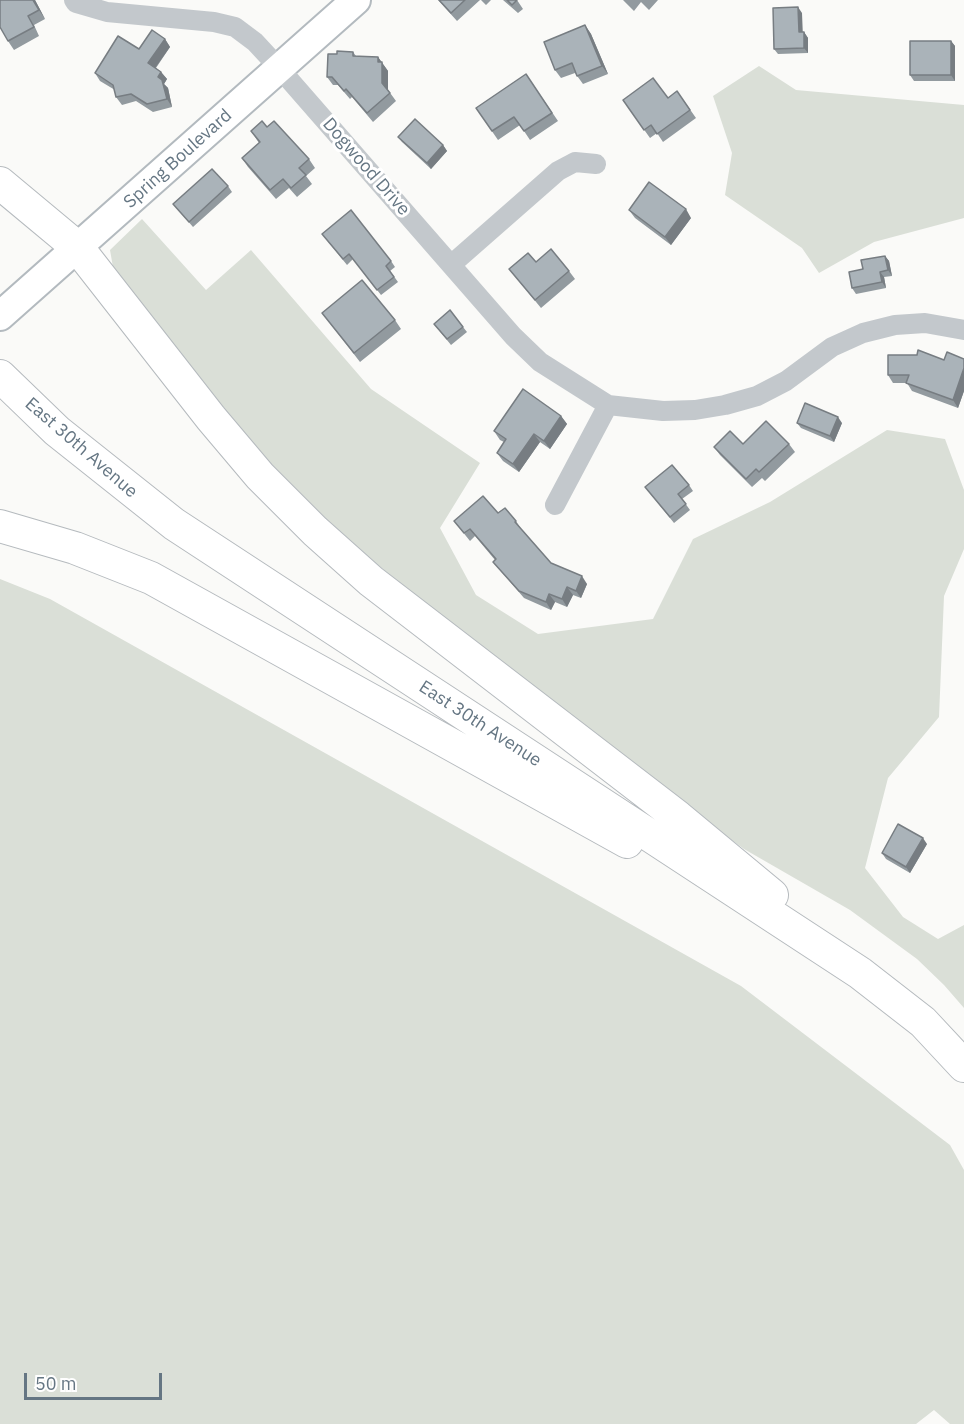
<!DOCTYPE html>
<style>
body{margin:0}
#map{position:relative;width:964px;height:1424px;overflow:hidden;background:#fafaf8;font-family:"IBM Plex Sans",sans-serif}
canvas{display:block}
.scale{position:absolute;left:24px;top:1373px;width:138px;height:27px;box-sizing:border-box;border:3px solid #657683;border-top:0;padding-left:8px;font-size:18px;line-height:21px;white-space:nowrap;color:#657683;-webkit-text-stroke:4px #fff;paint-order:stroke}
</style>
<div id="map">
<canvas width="964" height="1424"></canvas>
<div class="scale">50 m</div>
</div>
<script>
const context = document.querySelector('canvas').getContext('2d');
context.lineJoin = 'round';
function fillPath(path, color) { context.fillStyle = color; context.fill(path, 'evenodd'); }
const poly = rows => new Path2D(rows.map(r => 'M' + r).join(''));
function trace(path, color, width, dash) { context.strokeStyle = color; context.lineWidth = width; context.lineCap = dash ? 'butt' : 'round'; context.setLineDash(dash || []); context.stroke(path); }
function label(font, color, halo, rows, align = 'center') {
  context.font = font + ' "IBM Plex Sans",sans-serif'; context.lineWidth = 6; context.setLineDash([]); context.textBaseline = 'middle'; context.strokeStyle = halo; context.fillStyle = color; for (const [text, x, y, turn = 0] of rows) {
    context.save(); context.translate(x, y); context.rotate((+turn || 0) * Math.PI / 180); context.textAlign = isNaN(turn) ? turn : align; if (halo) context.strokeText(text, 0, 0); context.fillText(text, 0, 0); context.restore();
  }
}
fillPath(poly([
 [759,66,796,90,964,105,964,218,874,242,819,273,802,248,725,195,732,153,713,96],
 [142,219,206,290,251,250,371,389,480,463,440,528,476,595,538,634,653,619,693,539,770,502,887,430,945,439,964,490,964,549,944,596,939,717,888,778,865,868,903,917,938,939,964,925,964,1008,944,985,917,959,850,910,744,849,664,791,341,536,306,503,241,433,114,273,110,250],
 [0,579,50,599,741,986,950,1145,964,1170,964,1424,950,1424,934,1410,916,1424,0,1424]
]), '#dadfd7');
const secondary = poly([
 [0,316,356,0]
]);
const primary = poly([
 [0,183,78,248,211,418,260,476,315,531,371,581,678,817,772,895],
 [0,376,57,431,174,524,860,973,923,1022,964,1066],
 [0,526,75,548,151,578,627,842]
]);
trace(secondary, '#b3babf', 32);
trace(primary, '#b5babe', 34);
trace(poly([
 [74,0,76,3,107,12,214,22,235,27,255,42,280,69,513,336,540,362,608,405,663,411,695,410,725,405,757,396,786,381,832,347,863,333,895,325,925,323,964,330],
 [452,264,558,171,575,162,596,164],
 [555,505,608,405]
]), '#c3c8cc', 20);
trace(secondary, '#fff', 28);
trace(primary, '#fff', 32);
fillPath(poly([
 [0,0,35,0,45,19,34,25,39,36,14,50,8,41],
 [438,0,480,0,457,21],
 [481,0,491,0,486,5],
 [503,0,517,0,523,9,518,13],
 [623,0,658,0,649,10,641,2,634,11],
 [802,13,802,32,804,32,808,38,808,53,778,54,774,49],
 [585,25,591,34,608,74,583,84,575,73,561,78,555,70],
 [165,39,170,47,156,68,161,72,167,79,164,84,168,88,172,107,153,112,136,101,122,105,116,97,115,90,100,81,95,73,139,49],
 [951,41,955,46,955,81,914,81,910,75],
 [353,52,356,56,378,57,388,71,388,90,396,101,373,122,352,97,350,99,338,85,333,85,327,77,337,54],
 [526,74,558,121,530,140,520,125,498,140,476,108],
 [677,91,696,118,663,142,657,133,650,138,623,100,668,98],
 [267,127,309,159,315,168,306,176,312,184,297,197,289,188,276,199,248,167,242,158,259,143,251,131],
 [398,137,443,145,447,151,431,169,402,142],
 [228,186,232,192,193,227,173,204],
 [629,210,691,218,671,245,635,218],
 [322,234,391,261,395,267,390,271,398,282,381,295,353,259,347,265],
 [885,256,889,261,892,276,884,277,886,288,856,294,852,288,863,269],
 [536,262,569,271,575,279,541,308,509,269],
 [322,313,395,320,401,329,360,362],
 [434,324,463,327,467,332,451,345],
 [964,359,964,391,958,408,912,391,907,383,893,383,888,375],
 [561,416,567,424,550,449,540,442,519,472,503,461,497,453,504,442,500,440,494,431],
 [797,423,842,423,834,442,801,428],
 [743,444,789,444,795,452,765,481,762,478,752,487,720,455,714,447],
 [689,485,693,491,682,499,690,510,674,523,645,487],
 [498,513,516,521,521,529,551,563,587,584,581,598,573,595,567,607,555,602,551,610,524,598,499,569,493,562,495,560,475,536,470,541,454,521],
 [927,844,910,873,886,859,882,853]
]), '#929a9f');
fillPath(poly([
 [33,0,35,0,45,19,39,10],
 [798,7,802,13,803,38,799,32],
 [585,25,591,34,608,74,602,66],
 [804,32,808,38,808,53,804,48],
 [165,39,170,47,153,71,148,63],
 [951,41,955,46,955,81,951,75],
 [378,57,388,71,388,91,382,83,378,62],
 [161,72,167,79,164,84,168,88,172,107,167,99,158,77],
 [443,145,447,151,431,169,427,163],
 [686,209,691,218,671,245,665,237],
 [885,256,889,261,892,276,888,270],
 [880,272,884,277,886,288,882,282],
 [964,368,964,391,958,408,953,400],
 [561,416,567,424,550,449,544,441],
 [838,417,842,423,834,442,830,436],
 [534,434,540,442,519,472,513,464],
 [582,576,587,584,581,598,576,591],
 [567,587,573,595,567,607,562,599],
 [549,594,555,602,551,610,546,602],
 [923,838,927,844,910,873,906,867]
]), '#777d82');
const building = poly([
 [0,0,33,0,39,10,28,16,34,27,8,41,0,27,0,0],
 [439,0,465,0,451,13,439,0],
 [507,0,517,0,512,5,507,0],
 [798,7,799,32,804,32,804,48,774,49,773,8,798,7],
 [585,25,602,66,577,76,572,63,555,70,544,42,585,25],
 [152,30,165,39,148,63,161,72,158,77,162,80,167,99,147,104,131,94,116,97,113,85,95,73,118,36,139,49,152,30],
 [910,41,951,41,951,75,910,75,910,41],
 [337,51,353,52,353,56,378,57,378,62,382,62,382,83,390,93,367,113,346,89,344,91,332,77,327,77,328,54,337,54,337,51],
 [526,74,552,113,524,131,514,117,492,131,476,108,526,74],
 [653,78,668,98,677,91,690,110,657,134,651,125,644,130,623,100,653,78],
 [415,119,443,145,427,163,398,137,415,119],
 [262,121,267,127,274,121,309,159,299,168,306,175,291,188,283,179,270,190,242,158,260,142,251,131,262,121],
 [212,169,228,186,189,222,173,204,212,169],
 [649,182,686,209,665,237,629,210,649,182],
 [351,210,391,261,386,266,394,277,377,290,349,254,343,259,322,234,351,210],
 [551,249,569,271,535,300,509,269,528,253,536,262,551,249],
 [885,256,888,270,880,272,882,282,852,288,849,272,863,269,861,260,885,256],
 [362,280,395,320,354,353,322,313,362,280],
 [450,310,463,327,447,339,434,324,450,310],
 [918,350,944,360,947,352,964,359,964,368,953,400,906,383,909,375,888,375,888,355,917,355,918,350],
 [523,389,561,416,544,441,534,434,513,464,497,453,506,439,494,431,523,389],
 [805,403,838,417,830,436,797,423,805,403],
 [766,421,789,444,759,472,756,469,746,479,714,447,730,431,743,444,766,421],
 [672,465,689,485,678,494,686,504,670,517,645,487,672,465],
 [483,496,498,513,505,508,516,521,515,522,551,563,582,576,576,591,567,587,562,599,549,594,546,602,519,591,493,562,496,559,470,529,464,533,454,521,483,496],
 [898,824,923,838,906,867,882,853,898,824]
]);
fillPath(building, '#aab3b9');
trace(building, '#777d82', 1.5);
label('18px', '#657683', '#fff', [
 ["Spring Boulevard",178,159,-42],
 ["Dogwood Drive",366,167,49],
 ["East 30th Avenue",81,448,41],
 ["East 30th Avenue",480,724,33]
]);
</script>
